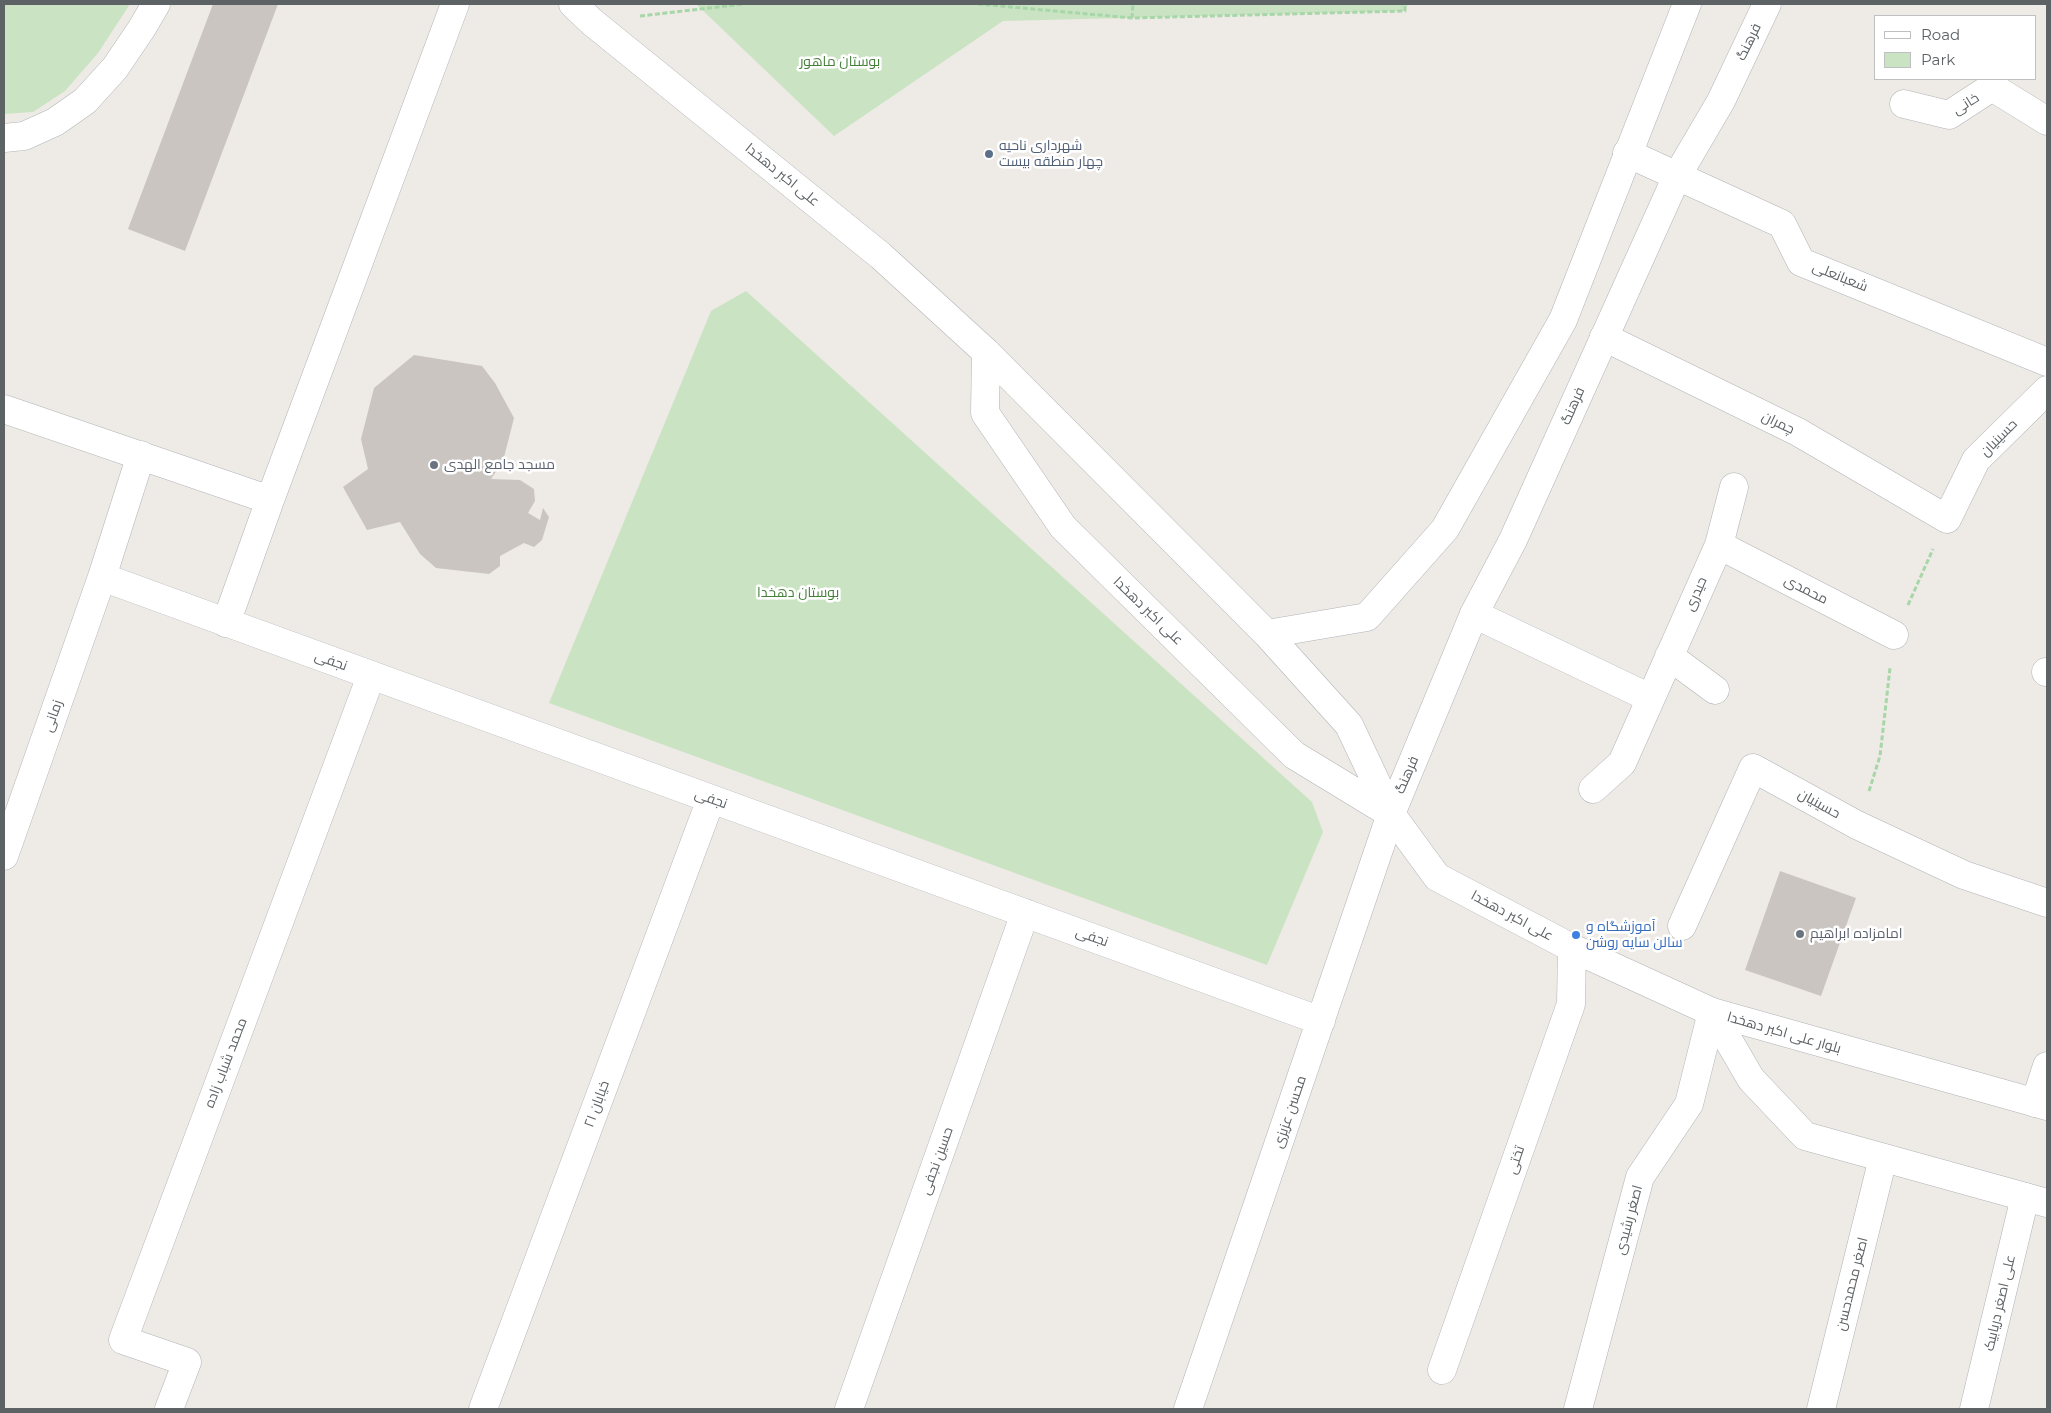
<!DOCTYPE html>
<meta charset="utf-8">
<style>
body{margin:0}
#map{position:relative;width:2051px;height:1413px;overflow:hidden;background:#eeeae5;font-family:Montserrat,sans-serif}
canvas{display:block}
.frame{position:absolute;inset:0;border:5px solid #5d6265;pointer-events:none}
.legend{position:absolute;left:1874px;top:15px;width:162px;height:65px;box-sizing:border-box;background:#fff;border:1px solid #bec0c1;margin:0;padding:6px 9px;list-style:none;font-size:15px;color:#5d6265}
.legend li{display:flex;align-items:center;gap:10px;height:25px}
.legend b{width:25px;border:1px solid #bec0c1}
</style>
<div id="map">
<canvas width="2051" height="1413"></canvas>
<div class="frame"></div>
<ul class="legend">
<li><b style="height:6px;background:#fff"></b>Road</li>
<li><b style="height:14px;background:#cae4c3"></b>Park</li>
</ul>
</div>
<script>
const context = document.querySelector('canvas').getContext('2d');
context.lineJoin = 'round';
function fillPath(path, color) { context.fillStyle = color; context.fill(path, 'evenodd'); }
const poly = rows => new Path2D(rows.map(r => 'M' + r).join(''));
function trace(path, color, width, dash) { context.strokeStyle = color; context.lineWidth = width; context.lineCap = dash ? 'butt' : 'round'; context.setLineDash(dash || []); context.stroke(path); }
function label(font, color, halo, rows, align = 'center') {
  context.font = font + ' Montserrat,Cairo,sans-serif'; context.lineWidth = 5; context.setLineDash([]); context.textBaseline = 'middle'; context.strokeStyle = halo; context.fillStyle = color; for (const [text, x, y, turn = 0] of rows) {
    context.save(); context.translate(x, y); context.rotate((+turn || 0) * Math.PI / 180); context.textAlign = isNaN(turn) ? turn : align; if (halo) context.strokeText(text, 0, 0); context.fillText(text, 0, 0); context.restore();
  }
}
fillPath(poly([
 [4,4,130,4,98,53,65,91,33,112,4,114],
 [696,4,1408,4,1405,11,1003,21,834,136],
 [746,291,1312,802,1323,832,1267,965,549,703,711,311]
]), '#cae4c3');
fillPath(poly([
 [213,4,278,4,185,251,128,229],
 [414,355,482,366,495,383,514,418,503,461,491,479,520,480,534,489,535,501,528,513,540,520,543,508,549,517,542,540,534,547,524,543,500,556,500,566,489,574,436,568,420,554,400,522,367,530,343,487,368,469,361,439,374,388],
 [1780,871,1856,898,1821,996,1745,970]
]), '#cac5c1');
const minor = poly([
 [1904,104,1949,115,1992,87,2047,121],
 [1627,153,1782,224,1801,262,2047,362],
 [1604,337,1798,432,1947,519,1976,460,2047,390],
 [4,409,270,500],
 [1719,545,1894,635],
 [102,577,1321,1021],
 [1474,614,1650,698],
 [226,623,270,500,455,4],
 [1669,656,1715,690],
 [2046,672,2047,672],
 [1593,789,1622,763,1719,545,1734,487],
 [4,856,102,577,141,455],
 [1682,926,1753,768,1857,825,1964,875,2047,903],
 [2035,1103,2047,1066],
 [1442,1370,1571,1004,1572,948],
 [169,1409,187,1362,123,1340,371,676],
 [483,1409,711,799],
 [849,1409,1025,913],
 [1188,1409,1391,814],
 [1578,1409,1640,1177,1689,1104,1712,1012],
 [1821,1409,1883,1158],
 [1974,1409,2025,1197]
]);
const tertiary = poly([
 [573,4,592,22,881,256,986,352,1267,634,1349,725,1391,814,1437,877,1572,948,1712,1012,2047,1106],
 [986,352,985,413,1063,527,1294,755,1391,814],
 [1267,634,1367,617,1445,529,1563,320,1687,4],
 [1391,814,1474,614,1513,540,1677,176,1721,101,1767,4],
 [1712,1012,1751,1079,1805,1136,2047,1203]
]);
const secondary = poly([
 [4,138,24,136,55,122,85,101,115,68,142,28,156,4]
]);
trace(minor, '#b0b4b7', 29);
trace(tertiary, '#b0b4b7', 29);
trace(secondary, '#b1b6b9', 29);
trace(poly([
 [978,4,1132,18,1405,11,1405,4],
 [640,16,744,4],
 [1132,18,1133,4],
 [1908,605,1933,549],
 [1869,791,1880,756,1890,668]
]), '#a7d6a9', 3, [5, 2.5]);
trace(minor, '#fff', 28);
trace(tertiary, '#fff', 28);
trace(secondary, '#fff', 28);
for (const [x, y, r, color] of [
 [989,154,5,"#5c6f8a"],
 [434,465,5,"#6b7280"],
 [1800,934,5,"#6b7280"],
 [1576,935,5,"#3f7fe0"]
]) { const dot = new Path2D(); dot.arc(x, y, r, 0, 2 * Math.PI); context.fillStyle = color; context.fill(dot); trace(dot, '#fff', 2); }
label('14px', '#5d6265', '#fff', [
 ["فرهنگ",1749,42,-64],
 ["خانی",1966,104,-32],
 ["علی اکبر دهخدا",782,175,39],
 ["شعبانعلی",1840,277,22],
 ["فرهنگ",1573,406,-66],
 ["چمران",1778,423,26],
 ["حسینیان",1999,438,-45],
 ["محمدی",1806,590,27],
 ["حیدری",1696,594,-66],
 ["علی اکبر دهخدا",1148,611,44],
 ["نجفی",331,661,20],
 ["زمانی",53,716,-71],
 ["فرهنگ",1407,775,-67],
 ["نجفی",711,799,20],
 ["حسینیان",1819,804,29],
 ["علی اکبر دهخدا",1512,916,28],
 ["نجفی",1092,937,20],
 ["بلوار علی اکبر دهخدا",1784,1033,16],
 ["محمد شباب زاده",226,1063,-69],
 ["خیابان ۲۱",597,1104,-70],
 ["محسن عزیزی",1290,1112,-71],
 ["تختی",1516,1160,-71],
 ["حسین نجفی",937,1161,-70],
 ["اصغر رشیدی",1629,1220,-75],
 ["اصغر محمدحسن",1852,1284,-76],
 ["علی اصغر دریابیک",2000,1303,-77]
]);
label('14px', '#458039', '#fff', [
 ["بوستان ماهور",840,62],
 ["بوستان دهخدا",798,593]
]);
label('14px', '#4e5e75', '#fff', [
 ["شهرداری ناحیه",999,146],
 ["چهار منطقه بیست",999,162]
], 'left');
label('14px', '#5b616d', '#fff', [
 ["مسجد جامع الهدی",444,465],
 ["امامزاده ابراهیم",1810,934]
], 'left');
label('14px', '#366cbe', '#fff', [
 ["آموزشگاه و",1586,927],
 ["سالن سایه روشن",1586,943]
], 'left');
</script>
